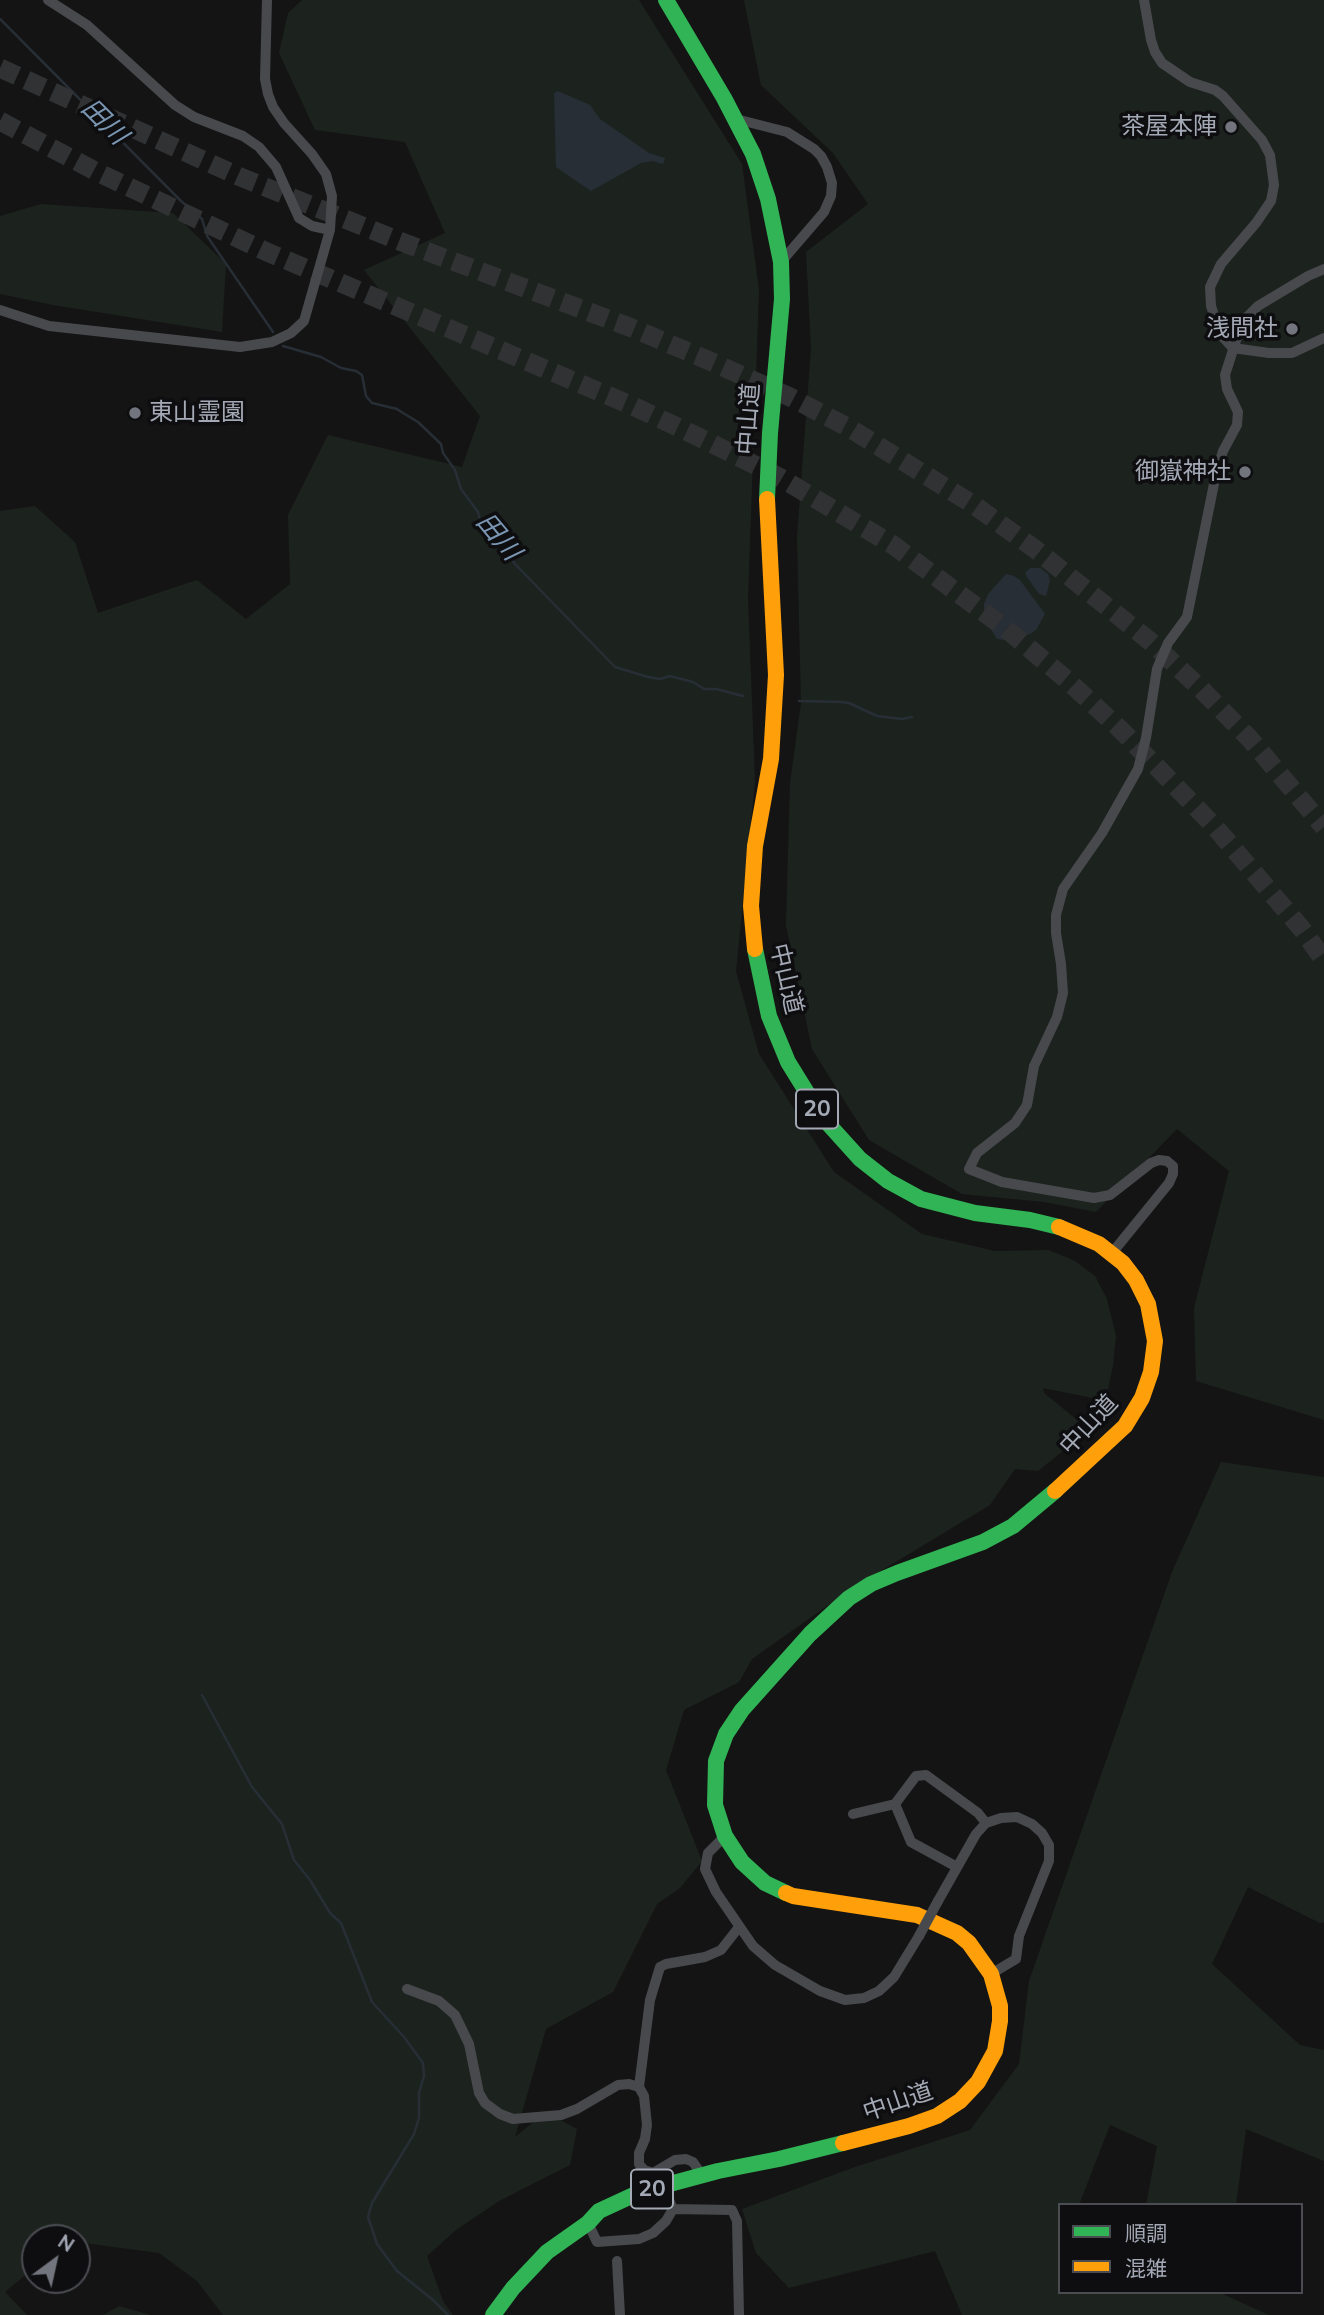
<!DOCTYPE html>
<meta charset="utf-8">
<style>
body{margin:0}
#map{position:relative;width:1324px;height:2315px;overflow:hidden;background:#141414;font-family:Mulish,"Noto Sans JP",sans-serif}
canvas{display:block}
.legend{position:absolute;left:1058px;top:2203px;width:245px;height:91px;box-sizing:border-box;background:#0e0e10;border:2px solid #4a4c52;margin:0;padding:9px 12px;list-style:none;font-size:21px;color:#a4a9b6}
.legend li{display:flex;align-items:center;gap:14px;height:35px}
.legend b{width:35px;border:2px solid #4a4c52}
.north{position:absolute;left:21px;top:2224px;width:70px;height:70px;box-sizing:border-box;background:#0e0e10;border:2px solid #4a4c52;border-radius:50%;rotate:33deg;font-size:19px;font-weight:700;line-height:28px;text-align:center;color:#a4a9b6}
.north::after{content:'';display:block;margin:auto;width:24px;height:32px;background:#72757d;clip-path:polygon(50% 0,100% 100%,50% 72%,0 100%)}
</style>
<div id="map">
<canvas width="1324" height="2315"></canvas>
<ul class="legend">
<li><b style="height:9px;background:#30b455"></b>順調</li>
<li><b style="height:9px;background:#ff9f0a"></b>混雑</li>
</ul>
<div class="north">N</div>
</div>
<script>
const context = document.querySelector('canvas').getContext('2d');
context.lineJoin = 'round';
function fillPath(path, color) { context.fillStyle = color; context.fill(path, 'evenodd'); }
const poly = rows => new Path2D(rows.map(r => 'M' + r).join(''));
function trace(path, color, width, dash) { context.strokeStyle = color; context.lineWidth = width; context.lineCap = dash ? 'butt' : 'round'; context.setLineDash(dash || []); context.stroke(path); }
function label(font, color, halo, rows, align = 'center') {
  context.font = font + ' Mulish,"Noto Sans JP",sans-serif'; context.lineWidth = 7; context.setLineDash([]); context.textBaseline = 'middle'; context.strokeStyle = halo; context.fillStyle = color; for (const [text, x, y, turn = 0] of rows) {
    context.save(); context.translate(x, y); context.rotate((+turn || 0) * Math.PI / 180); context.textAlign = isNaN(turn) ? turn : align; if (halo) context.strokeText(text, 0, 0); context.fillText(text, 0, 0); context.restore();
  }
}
fillPath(poly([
 [302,0,639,0,742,164,759,290,748,598,755,781,736,971,759,1054,834,1172,922,1234,995,1251,1049,1250,1075,1261,1095,1276,1107,1299,1116,1336,1113,1366,1108,1389,1104,1395,1093,1398,1043,1388,1044,1393,1081,1423,1082,1432,1063,1451,1038,1471,1015,1469,990,1505,851,1589,752,1659,739,1682,684,1710,666,1770,702,1861,680,1888,657,1904,613,1992,546,2029,515,2137,546,2112,577,2129,570,2165,499,2201,456,2230,427,2256,443,2301,453,2315,223,2315,197,2281,159,2253,77,2242,77,2238,35,2238,35,2267,5,2292,27,2315,0,2315,0,511,35,506,75,542,98,613,197,580,246,619,290,584,288,515,328,435,462,467,480,416,364,270,445,233,405,142,315,130,279,53,288,13],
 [744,0,1324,0,1324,1420,1196,1381,1194,1308,1229,1171,1177,1129,1096,1212,1044,1202,962,1194,869,1140,812,1049,786,925,790,783,801,703,797,537,811,348,806,252,868,204,833,153,761,85],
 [41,204,173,213,226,264,222,332,53,305,0,294,0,216],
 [1221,1462,1324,1477,1324,1922,1320,1923,1248,1887,1212,1964,1300,2045,1324,2050,1324,2161,1246,2129,1236,2205,1146,2205,1157,2146,1110,2125,1079,2205,1060,2205,1060,2292,1218,2292,1269,2315,962,2315,935,2251,789,2288,756,2253,742,2209,852,2168,970,2130,1019,2064,1029,1981,1172,1572],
 [119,2306,151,2315,103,2315]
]), '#1c231e');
fillPath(poly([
 [558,91,590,105,600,119,649,153,665,158,663,164,652,161,641,163,591,191,556,167,554,93],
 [1030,568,1040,568,1048,574,1050,581,1046,596,1039,594,1027,577,1025,573],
 [1006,574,1014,576,1020,580,1045,614,1036,630,1030,634,1005,640,997,639,984,618,984,604,988,594]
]), '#272e36');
trace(poly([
 [0,19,181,201,202,219,207,236,273,332],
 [283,346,321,357,341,368,356,371,362,375,366,396,372,403,397,409,403,413,418,422,441,444,443,453,455,470,461,489,478,512,480,520,516,565,615,667,648,677,660,679,670,676,693,682,704,689,716,689,743,696],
 [799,701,841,702,849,703,877,716,902,719,912,717],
 [202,1695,252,1787,282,1824,294,1860,310,1880,330,1913,341,1923,372,2002,404,2037,423,2063,424,2076,419,2093,419,2118,414,2134,372,2203,368,2217,377,2244,397,2271,433,2300,448,2315]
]), '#272e36', 2.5);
trace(poly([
 [0,68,238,176,407,244,632,328,712,362,790,397,851,429,974,505,1035,549,1151,642,1200,688,1250,739,1324,827],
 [0,121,99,173,267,252,633,406,707,441,779,477,893,545,1005,628,1067,680,1122,731,1215,827,1301,928,1324,960]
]), '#313234', 19, [19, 10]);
trace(poly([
 [48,0,87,25,175,105,194,117,243,136,259,147,276,167,299,218,312,226,330,230],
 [1144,0,1151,40,1155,52,1162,63,1190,82,1215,90,1223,96,1262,140,1270,155,1274,185,1271,201,1256,223,1221,264,1210,287,1211,306,1220,334,1233,348,1269,353,1292,353,1324,338],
 [736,119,787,132,814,149,821,156,827,167,832,183,831,196,824,212,781,262],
 [0,310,49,326,240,347,272,342,291,333,304,321,330,230,332,196,326,174,312,154,284,123,273,107,268,94,265,79,267,0],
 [1112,1253,1169,1183,1173,1174,1173,1166,1167,1161,1159,1160,1151,1163,1110,1195,1094,1198,1002,1182,969,1169,977,1153,1015,1123,1027,1105,1034,1066,1057,1017,1063,993,1061,964,1056,933,1056,915,1063,889,1102,833,1138,769,1146,738,1157,669,1168,643,1187,617,1216,474,1223,451,1237,425,1238,412,1227,389,1225,375,1240,328,1245,319,1258,306,1308,276,1324,269],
 [895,1804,911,1842,957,1867],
 [853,1814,895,1804,916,1776,926,1775,978,1813,986,1823],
 [725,1836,708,1853,705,1869,716,1892,753,1946,775,1965,820,1991,845,2000,864,1998,879,1991,894,1977,919,1936],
 [938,1901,976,1834,986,1823,1001,1818,1017,1817,1032,1824,1042,1833,1049,1845,1049,1861,1019,1936,1016,1959,991,1974],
 [407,1989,439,2001,455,2015,469,2044,479,2093,485,2103,500,2114,513,2119,561,2115,577,2109,618,2085,629,2084,639,2087,644,2096,647,2125,645,2139,639,2153,639,2164,644,2170,653,2173,675,2160,686,2159,693,2162,702,2175],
 [639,2087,650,2000,660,1967,666,1964,705,1957,721,1950,739,1927],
 [663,2186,673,2209,732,2210,737,2221,739,2315],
 [588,2223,597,2242,639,2239,653,2233,666,2221,673,2209],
 [617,2261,620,2315]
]), '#48494d', 10);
trace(poly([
 [666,0,724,98,753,154,768,199,781,262,782,299,770,433,767,499],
 [755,949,769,1016,788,1062,822,1117,860,1159,888,1181,921,1199,975,1213,1030,1220,1059,1227],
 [786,1893,765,1883,742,1862,725,1836,715,1805,716,1761,726,1734,742,1710,810,1634,849,1598,871,1584,897,1573,983,1542,1013,1526,1055,1491],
 [493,2315,513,2288,547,2252,588,2223,599,2211,640,2192,718,2171,779,2159,843,2143]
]), '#30b455', 16);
trace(poly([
 [755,949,751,906,755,846,771,759,776,675,767,499],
 [1055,1491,1125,1426,1142,1398,1151,1372,1155,1341,1148,1304,1136,1280,1123,1263,1099,1244,1059,1227],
 [786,1893,793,1896,917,1915,957,1933,969,1943,991,1974,1000,2006,1000,2021,995,2051,978,2082,960,2101,937,2116,909,2126,843,2143]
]), '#ff9f0a', 16);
trace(poly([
 [919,1936,938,1901]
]), '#48494d', 10);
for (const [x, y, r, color] of [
 [1231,127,7,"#72757d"],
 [1292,329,7,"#72757d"],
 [135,413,7,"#72757d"],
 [1245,472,7,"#72757d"]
]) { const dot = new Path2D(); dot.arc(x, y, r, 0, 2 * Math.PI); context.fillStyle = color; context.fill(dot); trace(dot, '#0e0e10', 2.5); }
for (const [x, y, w] of [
 [817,1109,42],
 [652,2189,42]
]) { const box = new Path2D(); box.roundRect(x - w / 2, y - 19.5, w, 39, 5); context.fillStyle = '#0e0e10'; context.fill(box); trace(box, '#a4a9b6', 2); }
label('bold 23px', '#a4a9b6', null, [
 ["20",817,1109],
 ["20",652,2189]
]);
label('24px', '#a4a9b6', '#0e0e10', [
 ["茶屋本陣",1217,127],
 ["浅間社",1278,329],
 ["東山霊園",149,413,"left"],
 ["御嶽神社",1231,472]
], 'right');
label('24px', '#a4a9b6', '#0e0e10', [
 ["中山道",749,419,-86],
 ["中山道",786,979,77],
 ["中山道",1089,1425,-47],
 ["中山道",898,2102,-19]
]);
label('italic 26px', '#7a96b2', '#0e0e10', [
 ["田川",104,122,45],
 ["田川",498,537,50]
]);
</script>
